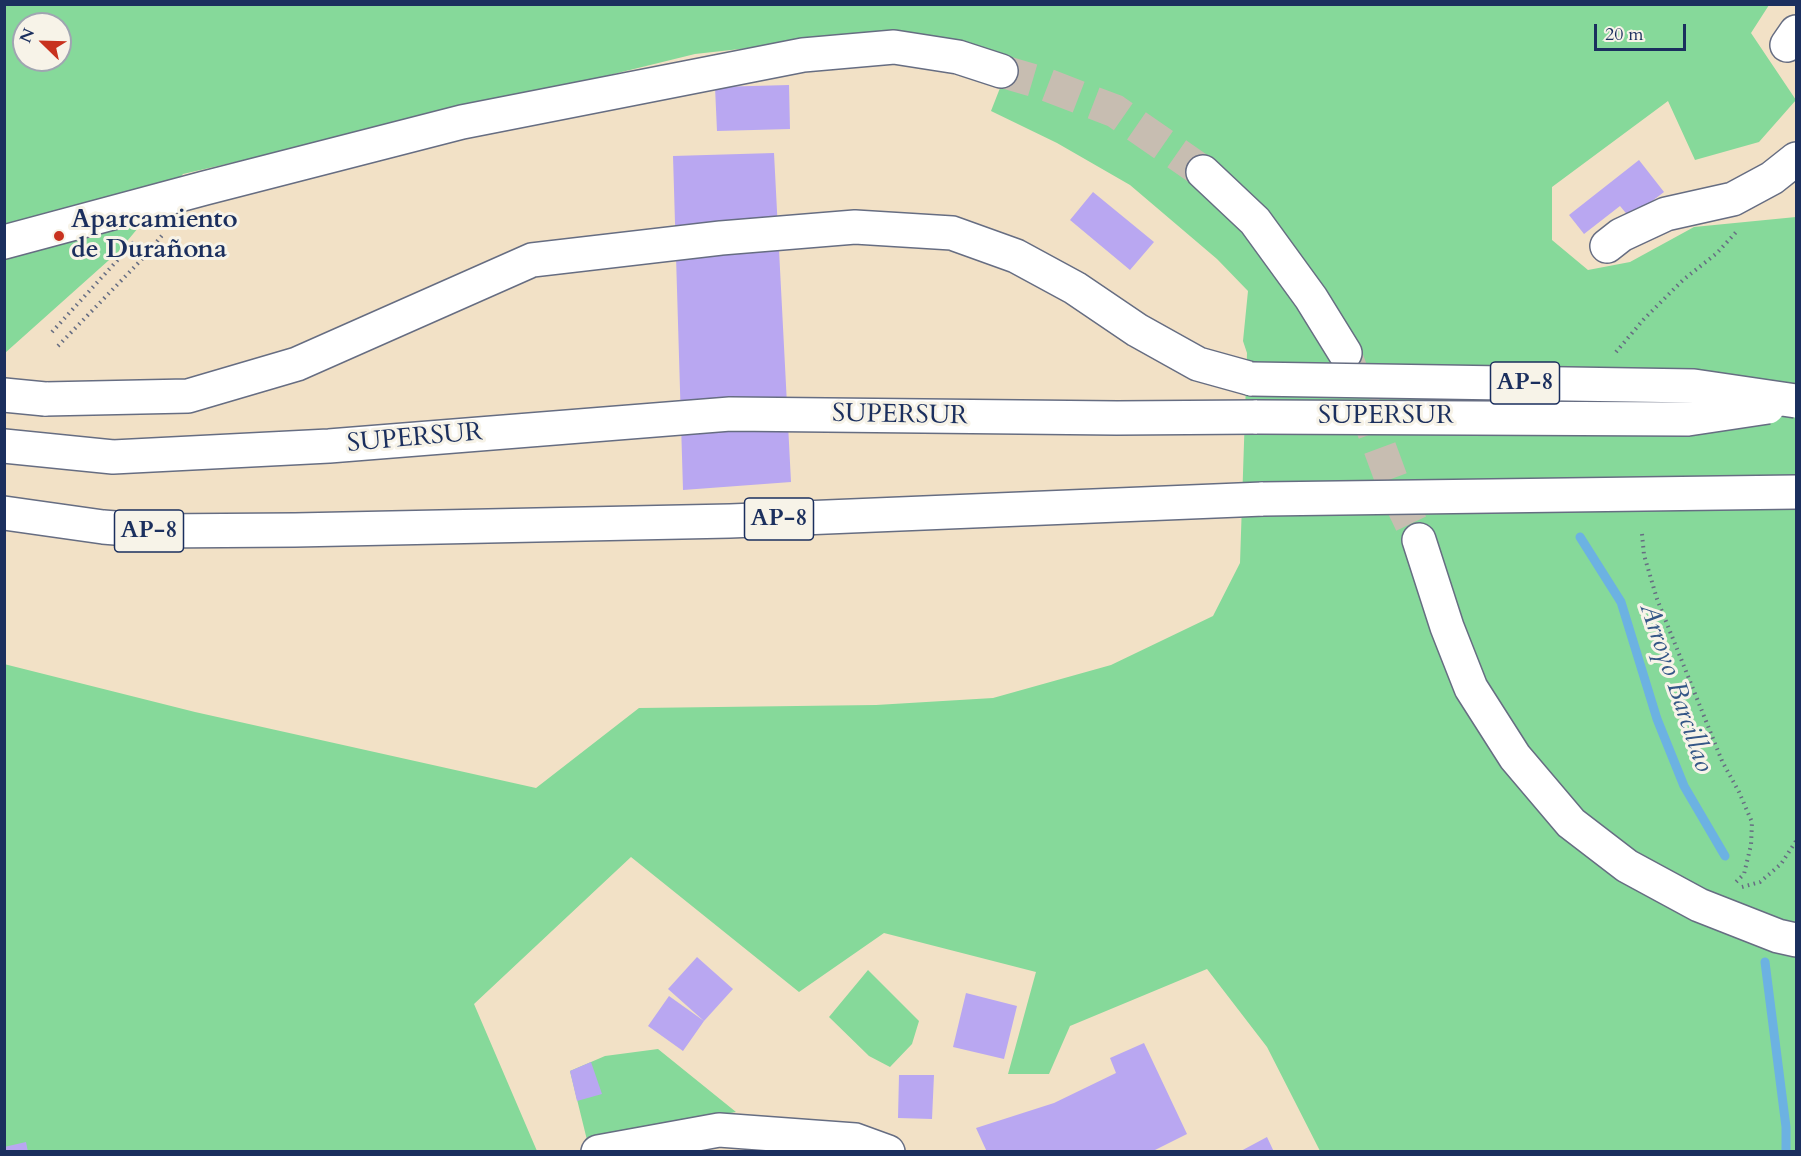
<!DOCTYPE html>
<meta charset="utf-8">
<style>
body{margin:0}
#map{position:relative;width:1801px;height:1156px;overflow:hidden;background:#f2e1c6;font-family:Cardo,serif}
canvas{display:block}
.frame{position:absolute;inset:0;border:6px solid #1b2f5e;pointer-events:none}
.north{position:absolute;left:12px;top:12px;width:60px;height:60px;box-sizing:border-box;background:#f7f3e8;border:2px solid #9fa5b1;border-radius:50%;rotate:293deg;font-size:16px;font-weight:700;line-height:24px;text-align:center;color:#1b2f5e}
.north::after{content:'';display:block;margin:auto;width:21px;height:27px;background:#c8321e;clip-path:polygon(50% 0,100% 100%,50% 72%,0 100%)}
.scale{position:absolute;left:1594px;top:24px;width:92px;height:27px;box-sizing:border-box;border:3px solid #1b2f5e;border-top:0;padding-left:8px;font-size:18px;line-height:21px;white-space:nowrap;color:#1b2f5e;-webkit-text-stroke:4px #f7f3e8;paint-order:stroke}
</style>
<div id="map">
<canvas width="1801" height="1156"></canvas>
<div class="frame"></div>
<div class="north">N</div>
<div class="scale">20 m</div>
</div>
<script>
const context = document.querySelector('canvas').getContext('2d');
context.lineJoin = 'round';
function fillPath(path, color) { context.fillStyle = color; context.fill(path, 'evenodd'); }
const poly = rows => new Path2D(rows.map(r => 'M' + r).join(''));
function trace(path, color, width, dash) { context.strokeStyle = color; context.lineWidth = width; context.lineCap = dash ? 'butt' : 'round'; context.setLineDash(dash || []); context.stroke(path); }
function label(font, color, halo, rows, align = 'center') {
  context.font = font + ' Cardo,serif'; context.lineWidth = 6; context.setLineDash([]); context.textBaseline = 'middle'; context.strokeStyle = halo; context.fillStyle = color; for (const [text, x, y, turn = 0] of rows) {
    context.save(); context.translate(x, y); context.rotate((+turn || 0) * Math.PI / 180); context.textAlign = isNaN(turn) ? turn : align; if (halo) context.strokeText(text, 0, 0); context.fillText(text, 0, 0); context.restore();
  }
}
fillPath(poly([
 [5,5,1769,5,1751,33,1796,100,1759,142,1695,160,1668,101,1552,187,1552,240,1588,270,1630,262,1694,227,1796,217,1796,1151,1320,1151,1267,1047,1207,969,1070,1026,1049,1074,1008,1074,1036,972,884,933,799,992,631,857,474,1004,537,1151,5,1151,4,664,195,712,536,788,639,708,876,705,993,698,1111,665,1213,616,1240,563,1247,353,1243,341,1248,291,1217,259,1130,185,1057,143,991,111,1011,60,794,43,695,54,520,97,385,124,283,151,183,174,118,252,5,353],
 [24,24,60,24,60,60,24,60],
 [868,970,919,1021,912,1044,890,1067,869,1056,829,1017],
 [658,1049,736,1112,587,1140,570,1071,605,1056]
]), '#86d99a');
trace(poly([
 [1580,537,1621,602,1657,719,1684,786,1725,856],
 [1765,962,1786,1127,1786,1152]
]), '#6cb2e2', 9);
fillPath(poly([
 [789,85,790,129,717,131,715,87],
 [774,153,791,482,683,490,673,156],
 [1639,160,1664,192,1630,218,1620,206,1584,234,1569,215],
 [1093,192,1154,242,1130,270,1070,220],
 [697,957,733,989,704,1021,668,989],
 [966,993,1017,1006,1004,1059,953,1047],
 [669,996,704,1021,683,1051,648,1026],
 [1144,1043,1187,1134,1151,1152,987,1152,976,1128,1054,1103,1116,1073,1110,1058],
 [591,1062,602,1094,577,1101,570,1071],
 [899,1075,934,1075,932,1119,898,1118],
 [1267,1137,1274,1152,1239,1152],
 [26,1142,28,1152,4,1152,4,1147]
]), '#b9a7f1');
trace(poly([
 [1001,71,1042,83,1115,111,1203,172],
 [1346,356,1396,492,1419,540]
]), '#c7bdb1', 33, [33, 16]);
const minor = poly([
 [1787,45,1796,32],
 [1203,172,1255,221,1311,298,1345,353],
 [4,242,205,188,462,122,803,55,894,47,958,57,1001,71],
 [1607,246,1621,235,1666,214,1733,199,1772,178,1796,159],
 [1419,540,1447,627,1471,688,1515,757,1571,823,1627,866,1699,905,1778,936,1796,940],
 [598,1152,719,1130,855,1140,888,1152]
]);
const highway = poly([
 [45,399,188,396,297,364,532,260,721,238,855,227,952,233,1016,256,1075,288,1137,330,1198,364,1252,379],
 [4,446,113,457,329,446,730,414,1117,418,1257,417],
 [4,513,103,527,153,531,295,530,730,521,1263,499]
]);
trace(minor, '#666d82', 36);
trace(highway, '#666d82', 36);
trace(poly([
 [52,332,134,242],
 [58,346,145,256,164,233],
 [1616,352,1644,319,1683,280,1717,253,1738,230],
 [1642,534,1644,555,1657,599,1722,761,1739,792,1752,822,1751,845,1744,874,1733,885],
 [1742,887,1760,882,1781,864,1796,841]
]), '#666d82', 4, [1.5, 4.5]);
trace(minor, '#fff', 33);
trace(highway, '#fff', 33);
const highwayBridge = poly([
 [1252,379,1694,386,1796,401],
 [4,395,45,399],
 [1257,417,1688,419,1768,407],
 [1263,499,1796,492]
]);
trace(highwayBridge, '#666d82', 36, []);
trace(highwayBridge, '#fff', 33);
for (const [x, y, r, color] of [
 [59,236,6,"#c8321e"]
]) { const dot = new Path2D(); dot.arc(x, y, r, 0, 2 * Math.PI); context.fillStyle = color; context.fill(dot); trace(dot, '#f7f3e8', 2); }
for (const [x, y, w] of [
 [1525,383,69],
 [779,519,69],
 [149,531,69]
]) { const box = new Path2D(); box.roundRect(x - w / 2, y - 21, w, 42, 4.5); context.fillStyle = '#f7f3e8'; context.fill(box); trace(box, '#1b2f5e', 1.5); }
label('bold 24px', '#1b2f5e', null, [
 ["AP-8",1525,383],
 ["AP-8",779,519],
 ["AP-8",149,531]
]);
label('bold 26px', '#1b2f5e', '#f7f3e8', [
 ["Aparcamiento",71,221],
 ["de Durañona",71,251]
], 'left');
label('26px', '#1b2f5e', '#f7f3e8', [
 ["SUPERSUR",900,416,1],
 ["SUPERSUR",1386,417],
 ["SUPERSUR",415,439,-5]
]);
label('italic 27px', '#335686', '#f7f3e8', [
 ["Arroyo Barcillao",1675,688,71]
]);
</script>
